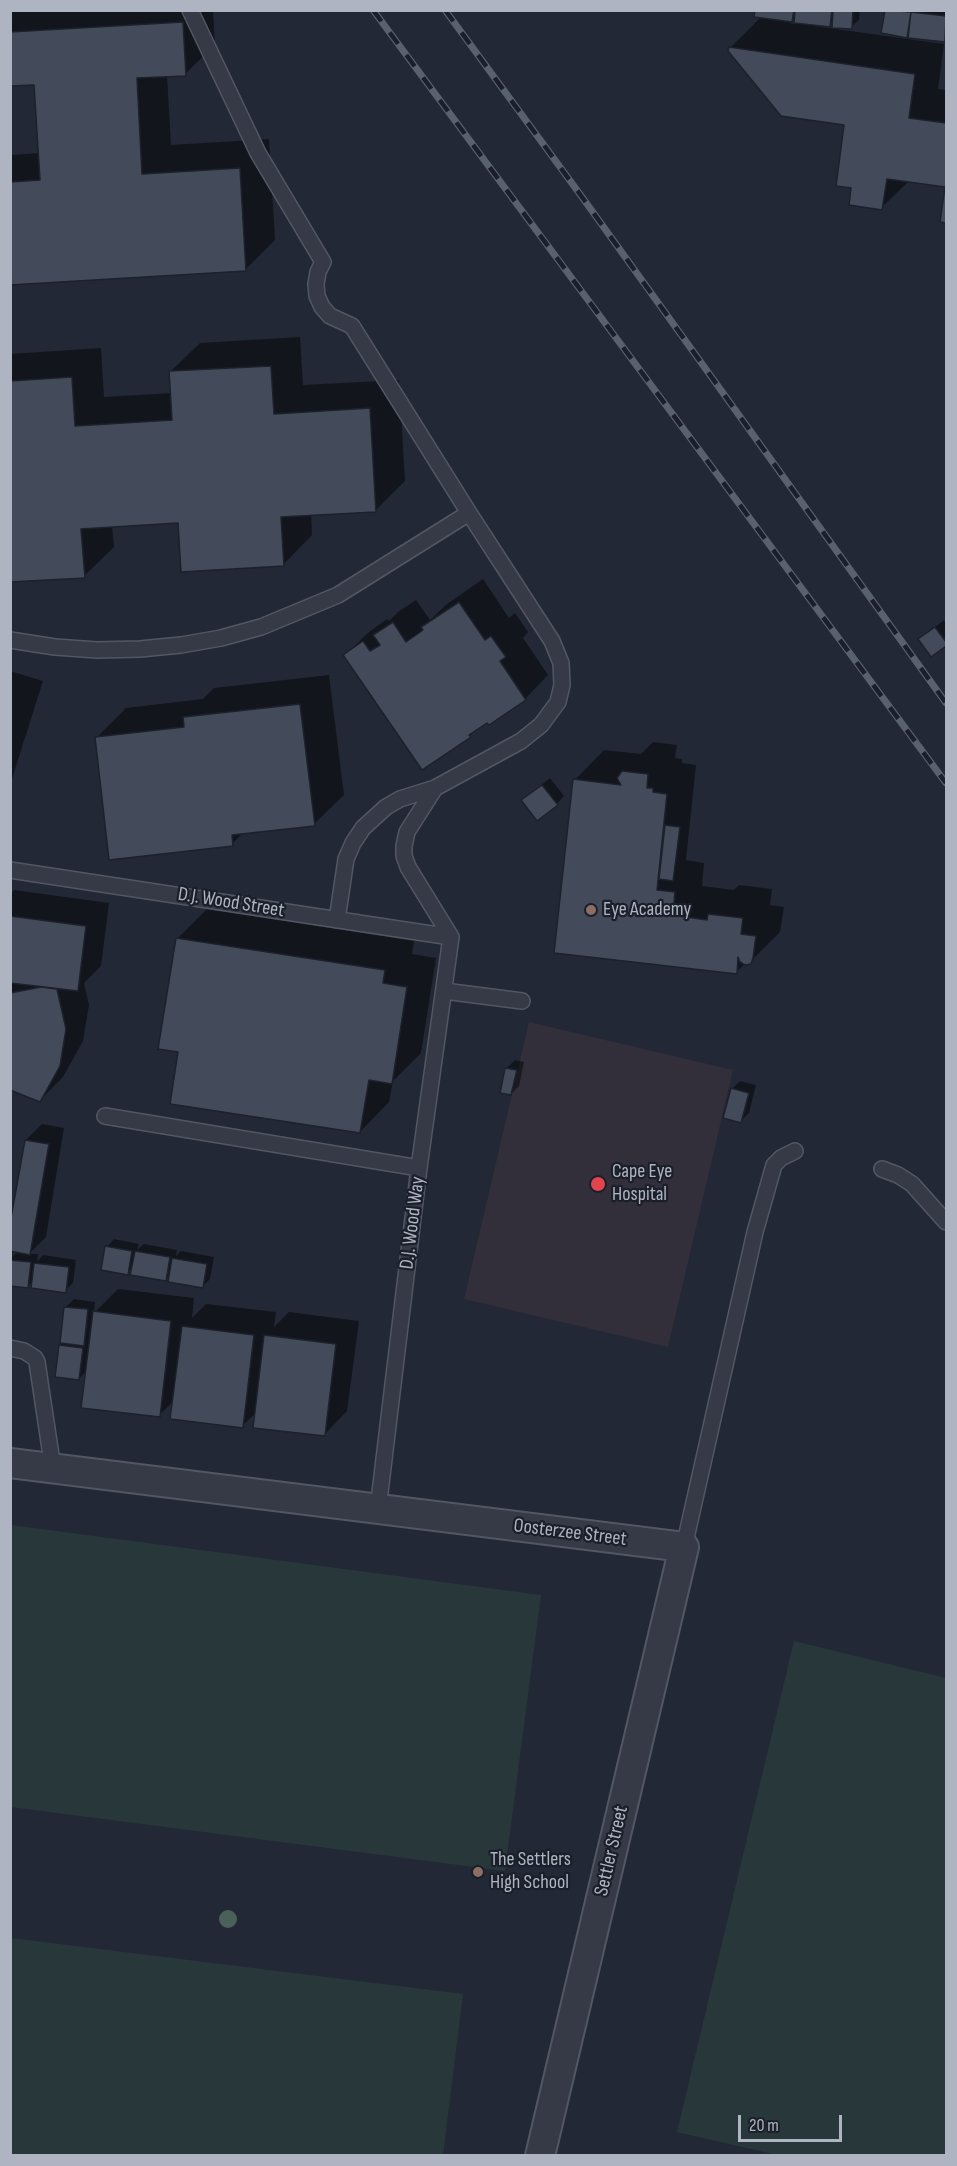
<!DOCTYPE html>
<style>
body{margin:0}
#map{position:relative;width:957px;height:2166px;overflow:hidden;background:#222835;font-family:"Sofia Sans Condensed",sans-serif}
canvas{display:block}
.frame{position:absolute;inset:0;border:12px solid #afb4c2;pointer-events:none}
.scale{position:absolute;left:738px;top:2115px;width:104px;height:27px;box-sizing:border-box;border:3px solid #afb4c2;border-top:0;padding-left:8px;font-size:18px;line-height:21px;white-space:nowrap;color:#afb4c2;-webkit-text-stroke:4px #1a1f2a;paint-order:stroke}
</style>
<div id="map">
<canvas width="957" height="2166"></canvas>
<div class="frame"></div>
<div class="scale">20 m</div>
</div>
<script>
const context = document.querySelector('canvas').getContext('2d');
context.lineJoin = 'round';
function fillPath(path, color) { context.fillStyle = color; context.fill(path, 'evenodd'); }
const poly = rows => new Path2D(rows.map(r => 'M' + r).join(''));
function trace(path, color, width, dash) { context.strokeStyle = color; context.lineWidth = width; context.lineCap = dash ? 'butt' : 'round'; context.setLineDash(dash || []); context.stroke(path); }
function label(font, color, halo, rows, align = 'center') {
  context.font = font + ' "Sofia Sans Condensed",sans-serif'; context.lineWidth = 4.5; context.setLineDash([]); context.textBaseline = 'middle'; context.strokeStyle = halo; context.fillStyle = color; for (const [text, x, y, turn = 0] of rows) {
    context.save(); context.translate(x, y); context.rotate((+turn || 0) * Math.PI / 180); context.textAlign = isNaN(turn) ? turn : align; if (halo) context.strokeText(text, 0, 0); context.fillText(text, 0, 0); context.restore();
  }
}
fillPath(poly([
 [529,1022,733,1070,668,1347,464,1299]
]), '#322f3a');
fillPath(poly([
 [11,1525,541,1595,505,1871,11,1807],
 [794,1641,946,1678,946,2155,777,2155,677,2132],
 [11,1938,463,1994,443,2155,11,2155]
]), '#28383a');
fillPath(poly([
 [10,10,213,10,215,45,185,74,167,75,171,145,269,139,275,240,245,270,10,283,10,155,40,153,35,83,10,84],
 [756,10,860,10,859,20,851,27,834,20,829,25,814,23,814,26,944,44,938,89,946,90,946,186,909,181,881,208,852,187,846,123,730,48,762,16],
 [796,16,795,24,789,23],
 [886,10,946,10,946,39,945,41,910,32,906,36],
 [300,337,303,385,399,380,405,481,376,510,311,514,312,535,283,565,180,522,112,526,114,547,84,576,10,581,10,354,101,348,104,397,172,393,170,372,200,343],
 [483,579,509,618,515,613,528,632,523,638,548,675,525,699,479,727,470,736,423,768,345,655,369,632,387,619,389,621,398,612,416,600,430,620,447,604],
 [944,620,946,624,946,644,932,655,920,639],
 [10,671,43,681,10,785],
 [329,675,344,795,314,824,244,832,232,844,96,738,126,708,203,699,214,688],
 [653,742,677,745,675,758,682,759,682,763,696,765,686,860,704,863,702,886,734,890,739,885,772,889,770,905,784,907,780,932,750,962,746,963,736,972,556,952,575,780,604,750,641,754],
 [550,778,564,796,557,804,523,800],
 [14,890,109,903,101,966,84,983,89,1005,83,1041,63,1077,40,1100,10,1089,10,894],
 [207,909,414,941,412,954,436,958,421,1053,393,1081,389,1102,360,1132,180,1051,177,939],
 [515,1060,524,1062,519,1086,511,1094,502,1092,507,1068],
 [740,1081,756,1085,749,1113,741,1121,732,1089],
 [42,1124,64,1128,46,1237,29,1254,38,1254,37,1262,43,1255,76,1260,73,1283,65,1291,34,1280,27,1287,10,1285,10,1232,26,1140],
 [13,1250,18,1251,12,1257],
 [114,1239,139,1244,137,1250,144,1244,177,1250,176,1256,181,1251,214,1257,210,1279,202,1287,170,1274,165,1280,133,1267,127,1273,107,1247],
 [118,1289,194,1298,192,1318,206,1304,276,1312,274,1327,289,1312,359,1321,347,1411,324,1435,257,1412,242,1426,174,1401,159,1415,87,1370,79,1379,60,1346,64,1342,66,1307,74,1299,95,1302,94,1313]
]), '#0007');
const building = poly([
 [755,10,794,10,792,22,754,17,755,10],
 [795,10,832,10,830,27,794,23,795,10],
 [833,10,853,10,852,29,832,28,833,10],
 [885,10,911,12,907,38,881,33,885,10],
 [911,12,946,16,945,42,908,38,911,12],
 [183,22,186,76,137,78,142,174,240,168,246,271,10,285,10,182,40,180,34,85,10,86,10,32,183,22],
 [729,47,915,74,909,118,946,123,946,223,940,222,945,187,887,179,882,210,849,205,851,188,836,186,844,125,781,116,728,51,729,47],
 [271,366,274,414,370,408,376,512,281,517,284,566,181,572,178,523,81,529,85,578,10,582,10,381,72,377,75,426,172,420,169,371,271,366],
 [459,602,485,640,491,636,506,657,500,661,526,700,489,725,487,723,469,735,471,737,422,770,343,655,363,641,370,651,380,645,373,635,393,622,406,642,423,630,421,627,459,602],
 [935,627,946,642,946,646,931,657,918,639,935,627],
 [300,704,315,826,232,835,233,846,109,860,95,737,184,727,183,717,300,704],
 [622,771,648,774,647,788,653,788,653,792,667,794,657,890,675,892,673,915,707,920,708,914,743,918,741,934,756,936,753,958,751,964,745,965,740,962,738,957,737,974,554,953,573,779,621,785,617,778,622,771],
 [542,785,558,805,537,821,521,800,542,785],
 [665,825,680,827,673,881,659,879,665,825],
 [10,916,86,926,78,991,10,983,10,916],
 [176,938,385,970,383,983,407,987,392,1084,369,1080,360,1133,170,1104,178,1052,158,1049,176,938],
 [41,987,57,989,66,1029,60,1066,40,1102,10,1090,10,993,41,987],
 [505,1068,517,1070,511,1095,500,1093,505,1068],
 [731,1088,749,1093,741,1123,723,1118,731,1088],
 [25,1140,49,1144,30,1255,10,1251,10,1223,25,1140],
 [105,1246,132,1251,128,1275,101,1270,105,1246],
 [135,1251,170,1257,166,1281,130,1275,135,1251],
 [172,1258,207,1264,203,1288,168,1282,172,1258],
 [10,1260,31,1262,28,1288,10,1286,10,1260],
 [34,1263,69,1267,66,1293,31,1288,34,1263],
 [64,1307,88,1309,84,1346,60,1343,64,1307],
 [93,1311,171,1321,160,1417,81,1408,93,1311],
 [182,1326,254,1335,243,1428,170,1419,182,1326],
 [264,1335,336,1344,325,1436,253,1428,264,1335],
 [59,1345,83,1348,79,1380,55,1377,59,1345]
]);
fillPath(building, '#434a5a');
trace(building, '#1c212c', 1.5);
const lane = poly([
 [190,10,258,153,323,262,318,272,316,284,317,296,322,307,330,316,352,326,469,513,552,641,561,663,562,685,558,702,541,725,521,741,435,788,400,799,386,807,363,828,353,843,346,859,337,920],
 [10,640,55,647,97,650,140,649,181,645,221,638,261,627,338,595,469,513],
 [435,788,407,832,404,846,404,856,408,867,451,937],
 [10,870,451,937],
 [444,991,522,1001],
 [105,1116,419,1168],
 [882,1169,898,1175,912,1184,946,1222],
 [10,1348,24,1351,35,1358,37,1362,53,1469],
 [378,1509,419,1168,451,937],
 [684,1547,755,1232,774,1165,781,1158,795,1151]
]);
const street = poly([
 [10,1463,684,1547,540,2156]
]);
trace(lane, '#525763', 18);
trace(street, '#525763', 32);
trace(lane, '#353a46', 15);
trace(street, '#353a46', 28);
const rail = poly([
 [373,10,946,783],
 [445,10,582,197,946,703]
]);
trace(rail, '#59606e', 7);
trace(rail, '#1a1f2a', 4.5, [14]);
context.fillStyle = '#496159';
for (const [x, y] of [
 [228,1919]
]) { context.beginPath(); context.arc(x, y, 9, 0, 2 * Math.PI); context.fill(); }
for (const [x, y, r, color] of [
 [591,910,6,"#8d6e63"],
 [598,1184,8,"#e0444e"],
 [478,1872,6,"#8d6e63"]
]) { const dot = new Path2D(); dot.arc(x, y, r, 0, 2 * Math.PI); context.fillStyle = color; context.fill(dot); trace(dot, '#1a1f2a', 2); }
label('20px', '#afb4c2', '#1a1f2a', [
 ["D.J. Wood Street",231,903,9],
 ["D.J. Wood Way",413,1223,-83],
 ["Oosterzee Street",570,1533,7],
 ["Settler Street",612,1851,-77]
]);
label('20px', '#afb4c2', '#1a1f2a', [
 ["Eye Academy",603,910],
 ["Cape Eye",612,1172],
 ["Hospital",612,1195],
 ["The Settlers",490,1860],
 ["High School",490,1883]
], 'left');
</script>
